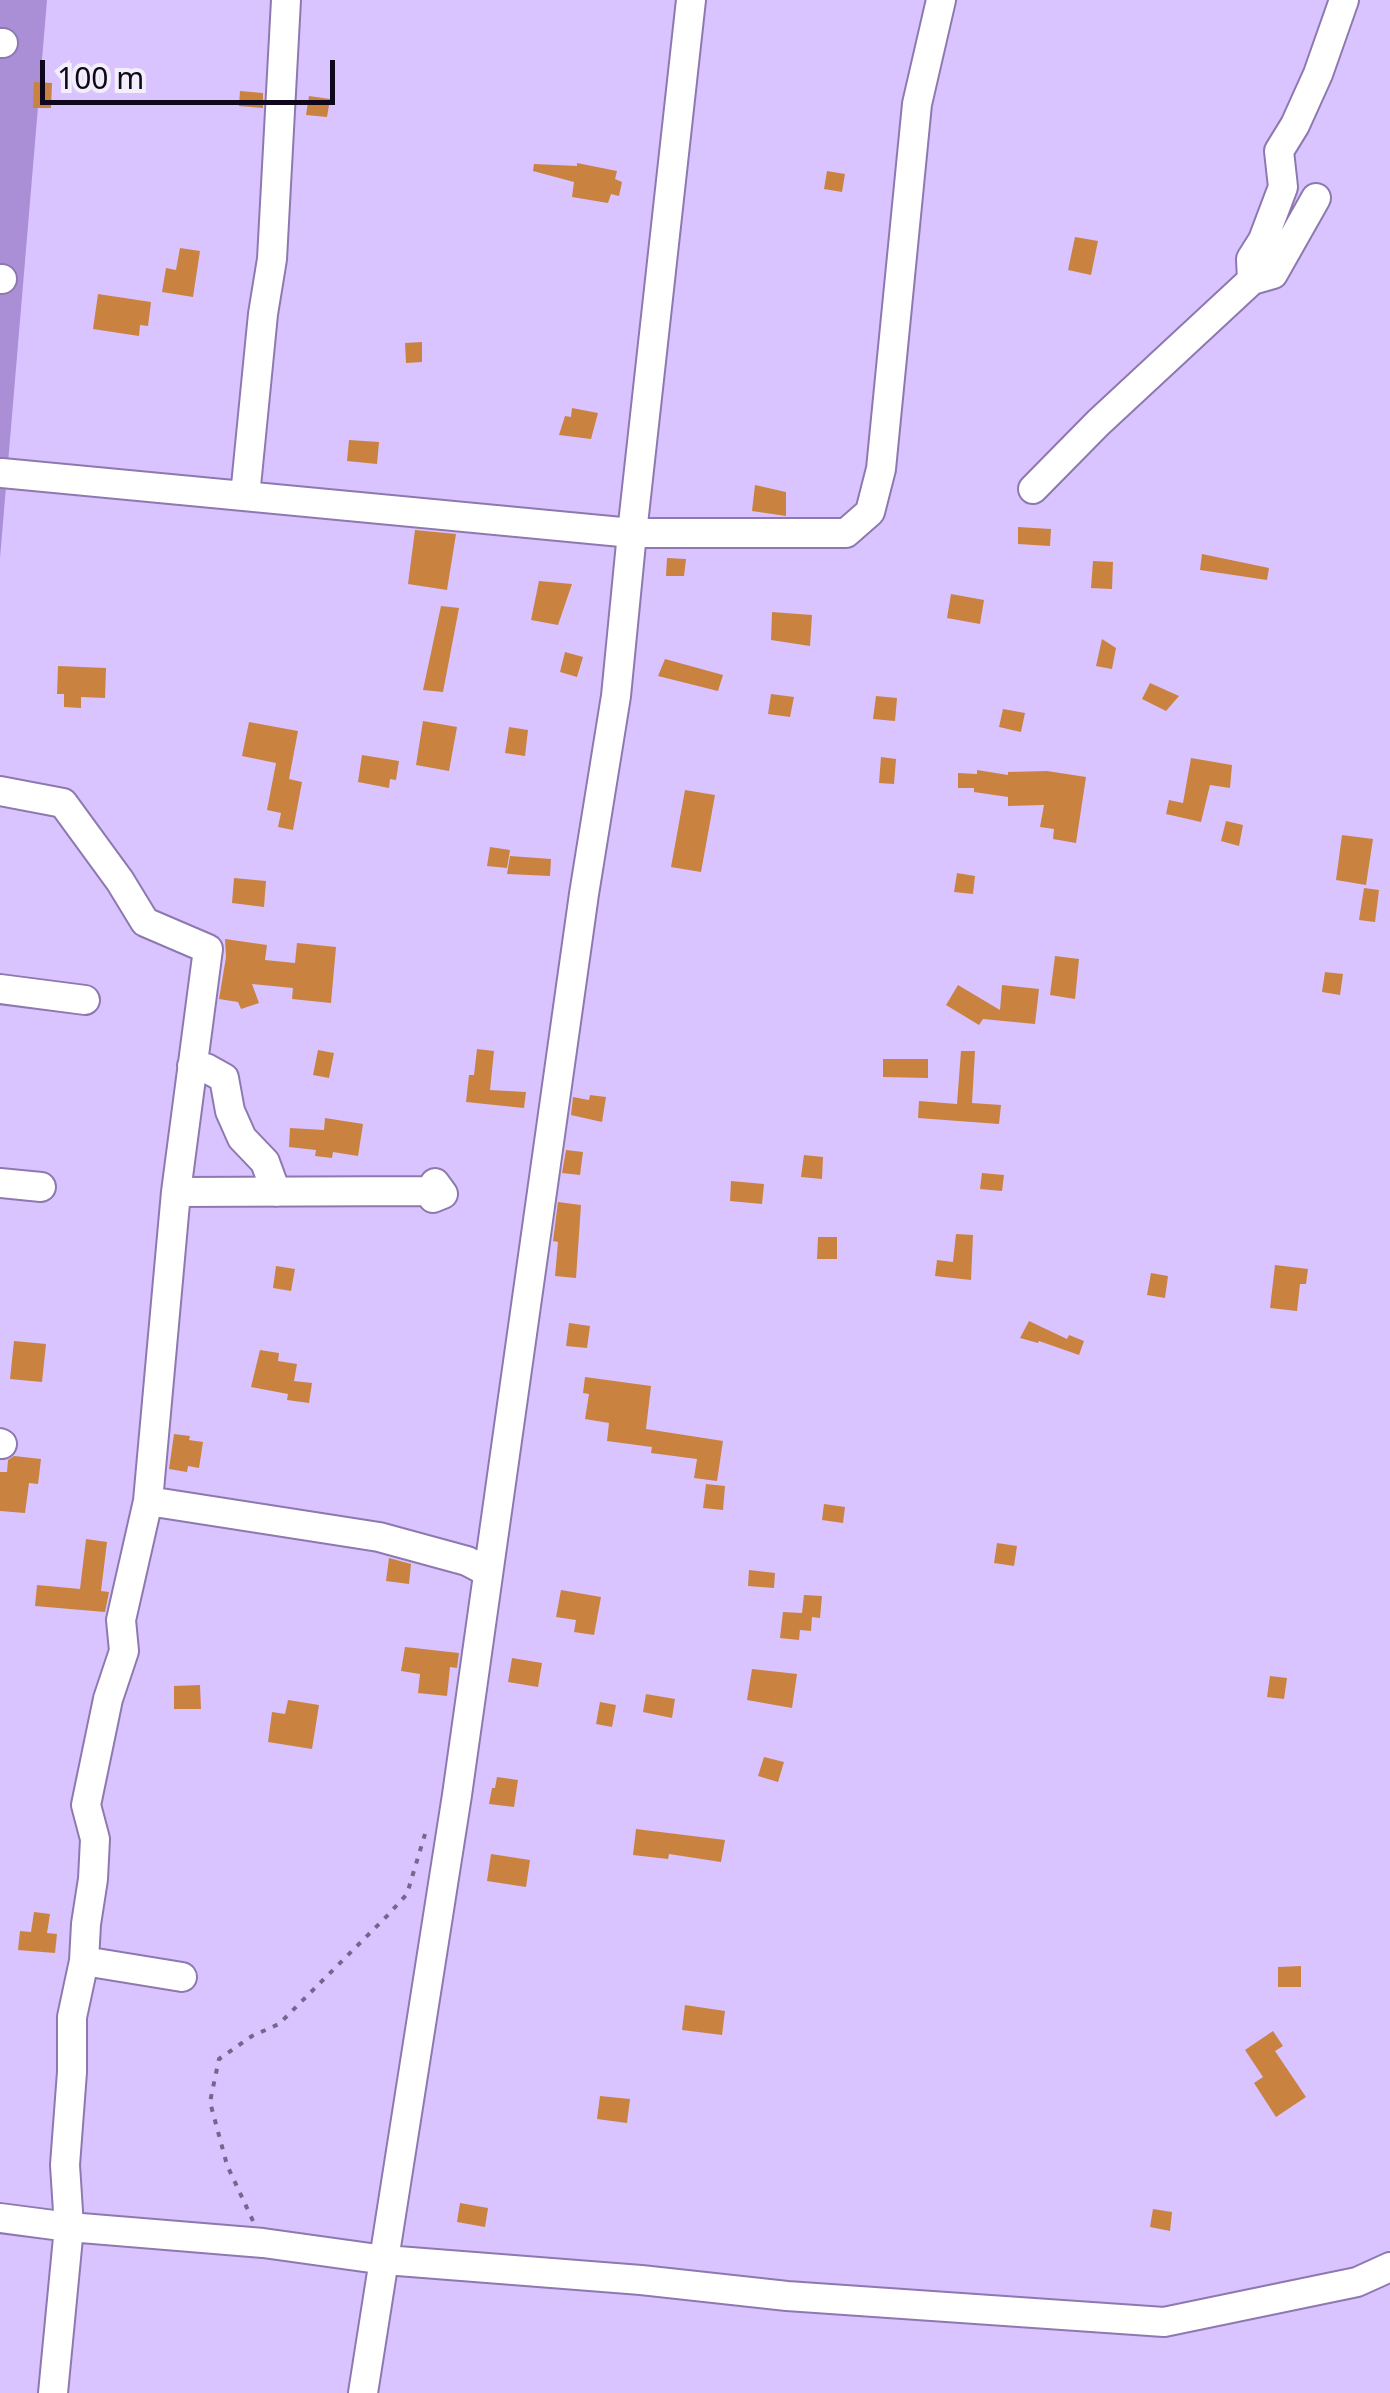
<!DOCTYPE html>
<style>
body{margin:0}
#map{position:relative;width:1390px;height:2393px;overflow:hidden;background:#d9c4ff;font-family:"Noto Sans",sans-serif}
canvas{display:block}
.scale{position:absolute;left:40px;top:60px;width:295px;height:45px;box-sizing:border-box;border:5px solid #0f071b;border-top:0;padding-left:12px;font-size:30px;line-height:35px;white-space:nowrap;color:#0f071b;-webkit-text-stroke:8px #f2effb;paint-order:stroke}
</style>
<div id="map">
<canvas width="1390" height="2393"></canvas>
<div class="scale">100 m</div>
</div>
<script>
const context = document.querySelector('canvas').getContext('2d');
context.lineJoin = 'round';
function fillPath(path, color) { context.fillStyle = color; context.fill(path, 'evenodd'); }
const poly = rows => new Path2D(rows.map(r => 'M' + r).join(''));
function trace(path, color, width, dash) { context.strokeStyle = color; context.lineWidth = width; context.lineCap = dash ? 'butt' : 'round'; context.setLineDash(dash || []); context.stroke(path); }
fillPath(poly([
 [0,0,47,0,0,558]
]), '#aa8fd7');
fillPath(poly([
 [34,82,52,83,51,108,33,108],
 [240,91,263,93,263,108,239,106],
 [309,96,330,99,327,117,306,115],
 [577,163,617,171,615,179,622,182,619,196,611,194,608,203,572,197,574,182,533,171,534,164,577,166],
 [827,171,845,174,842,192,824,189],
 [1075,237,1098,241,1091,275,1068,270],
 [180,248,200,251,193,297,162,292,166,268,176,270],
 [98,294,151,302,148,326,140,325,139,336,93,329],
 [422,342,422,362,406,363,405,343],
 [572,408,598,413,591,439,559,435,565,416,571,417],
 [349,440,379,442,377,464,347,461],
 [755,485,786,492,786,516,752,511],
 [1018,527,1051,529,1050,546,1018,544],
 [415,530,456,534,447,590,408,584],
 [1202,554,1269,568,1267,580,1200,570],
 [667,558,686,559,684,576,666,576],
 [1093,561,1113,562,1112,589,1091,588],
 [539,581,572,584,558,625,531,620],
 [951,594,984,600,980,624,947,618],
 [441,606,459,608,443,692,423,690],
 [772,612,812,615,810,646,771,640],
 [1102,639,1116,648,1112,669,1096,666],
 [565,652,583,657,577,677,560,672],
 [665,659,723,675,718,691,658,676],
 [58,666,106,668,105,698,81,697,81,708,64,707,64,694,57,694],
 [1150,683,1179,696,1166,711,1142,699],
 [771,694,794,697,790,717,768,714],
 [876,696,897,698,895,721,873,719],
 [1003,709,1025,713,1021,732,999,727],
 [423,721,457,727,449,771,416,765],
 [249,722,298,731,289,779,302,782,293,830,278,827,281,813,267,810,276,763,242,756],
 [509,727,528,730,525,756,505,753],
 [362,755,399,761,396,780,390,779,389,788,358,782],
 [881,757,896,759,894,784,879,783],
 [1191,758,1232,765,1230,788,1210,785,1201,822,1166,814,1169,800,1183,803],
 [977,770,1008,775,1008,772,1047,771,1086,777,1076,843,1053,839,1054,829,1040,827,1044,805,1008,806,1008,797,974,792,974,788,958,788,958,773,977,774],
 [685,790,715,795,701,872,671,867],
 [1226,821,1243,825,1239,846,1221,841],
 [1342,835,1373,839,1366,885,1336,880],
 [490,847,510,850,507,868,487,866],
 [510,856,551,859,550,876,507,874],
 [957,873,975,876,973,894,954,892],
 [234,878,266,881,264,907,232,903],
 [1364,888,1379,890,1375,922,1359,920],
 [225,939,267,945,265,960,295,963,297,943,336,947,331,1003,292,999,293,988,252,984,259,1003,241,1009,238,1002,219,999,226,957],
 [1055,956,1079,959,1075,999,1050,995],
 [1325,972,1343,974,1340,995,1322,992],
 [958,985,1000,1010,1002,985,1039,989,1035,1024,983,1019,979,1025,946,1005],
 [477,1049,494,1051,490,1090,526,1092,524,1108,466,1102,469,1075,474,1075],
 [318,1050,334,1053,329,1078,313,1075],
 [961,1051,975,1051,972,1103,1001,1105,999,1124,918,1118,919,1101,957,1104],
 [883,1059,928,1059,928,1078,883,1077],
 [590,1095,606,1097,602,1122,571,1115,573,1097,589,1100],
 [325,1118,363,1124,358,1156,333,1152,332,1158,315,1156,316,1150,289,1147,290,1128,324,1130],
 [566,1150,583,1152,580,1175,562,1173],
 [804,1155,823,1157,822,1179,801,1177],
 [982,1173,1004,1175,1002,1191,980,1189],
 [731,1181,764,1184,762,1204,730,1201],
 [558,1202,581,1205,576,1278,555,1276,558,1242,553,1241],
 [956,1234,973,1235,971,1280,935,1276,937,1260,953,1262],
 [818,1237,837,1237,837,1259,817,1259],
 [1275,1265,1308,1269,1306,1284,1300,1284,1297,1311,1270,1308],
 [276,1266,295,1269,291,1291,273,1288],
 [1151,1273,1168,1276,1165,1298,1147,1295],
 [1029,1321,1067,1339,1069,1335,1084,1341,1079,1355,1039,1341,1038,1343,1020,1338],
 [569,1323,590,1326,587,1348,566,1346],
 [14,1341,46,1344,42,1382,10,1379],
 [260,1350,279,1353,278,1361,297,1364,294,1381,312,1383,309,1403,287,1400,288,1394,251,1387],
 [585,1377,651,1386,646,1429,723,1441,717,1481,694,1478,697,1459,651,1453,652,1447,607,1441,609,1423,585,1419,589,1394,583,1393],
 [174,1434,190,1436,189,1440,203,1442,199,1468,188,1466,187,1472,169,1469],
 [14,1456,41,1459,38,1484,29,1483,25,1513,0,1511,0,1472,7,1472,8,1460],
 [706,1484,725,1486,723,1510,703,1508],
 [824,1504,845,1507,843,1523,822,1520],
 [86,1539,107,1542,101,1591,109,1592,105,1612,35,1606,37,1585,80,1589],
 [997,1543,1017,1546,1014,1566,994,1563],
 [389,1558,411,1564,409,1584,386,1581],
 [749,1570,775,1573,774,1588,748,1586],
 [561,1590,601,1597,594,1635,574,1632,576,1620,556,1617],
 [804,1595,822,1596,820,1618,812,1617,811,1631,800,1630,799,1640,780,1638,783,1612,802,1613],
 [405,1647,459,1653,457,1668,450,1667,447,1696,418,1693,420,1674,401,1671],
 [512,1658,542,1663,538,1687,508,1682],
 [752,1669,797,1674,792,1708,747,1700],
 [1270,1676,1287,1678,1284,1699,1267,1697],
 [200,1685,201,1709,174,1709,174,1686],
 [646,1694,675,1699,672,1718,643,1712],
 [288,1700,319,1705,312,1749,268,1742,272,1712,285,1714],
 [600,1702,616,1705,612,1727,596,1724],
 [764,1757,784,1762,778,1782,758,1776],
 [497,1777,518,1780,514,1807,489,1804,492,1788,495,1788],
 [636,1829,725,1840,721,1862,669,1854,668,1859,633,1855],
 [491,1854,530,1860,526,1887,487,1881],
 [34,1912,50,1914,47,1933,57,1934,55,1953,18,1950,20,1931,31,1932],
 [1301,1966,1301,1987,1278,1987,1278,1967],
 [685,2005,725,2011,722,2035,682,2030],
 [1273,2031,1283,2046,1275,2051,1306,2097,1276,2117,1254,2083,1263,2077,1245,2050],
 [600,2096,630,2099,627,2123,597,2119],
 [460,2203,488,2208,485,2227,457,2222],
 [1153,2209,1172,2212,1170,2231,1150,2227]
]), '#ca8241');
const minor = poly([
 [0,43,3,43],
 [0,279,2,279],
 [1252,280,1251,259,1263,240,1283,187,1279,151,1295,125,1318,74,1344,0],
 [2,473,632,533,846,533,870,512,881,469,917,104,941,0],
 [1033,489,1098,423,1252,280,1273,274,1316,198],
 [245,496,263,314,272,259,286,0],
 [0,791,63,803,120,881,145,922,208,949,176,1192,148,1501,121,1620,124,1651,108,1699,86,1805,95,1839,93,1879,86,1924,84,1961,72,2017,72,2072,65,2165,69,2227,53,2393],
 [0,989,85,1000],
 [192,1066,206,1068,224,1078,230,1111,242,1138,265,1162,276,1192],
 [0,1183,41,1187],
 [176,1192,430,1191,433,1198,443,1194,435,1183,430,1191],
 [0,1443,2,1444],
 [148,1501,379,1537,467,1561,488,1572],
 [84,1961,182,1977],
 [0,2218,69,2227,263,2243,385,2260,641,2280,787,2296,1164,2322,1357,2282,1390,2267],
 [363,2393,457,1795,584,894,616,696,632,533,691,0]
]);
trace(minor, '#8d79af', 32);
trace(poly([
 [253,2221,227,2165,210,2102,219,2059,252,2036,279,2024,387,1916,407,1894,425,1834]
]), '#75668e', 4, [5, 8]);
trace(minor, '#fff', 28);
</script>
